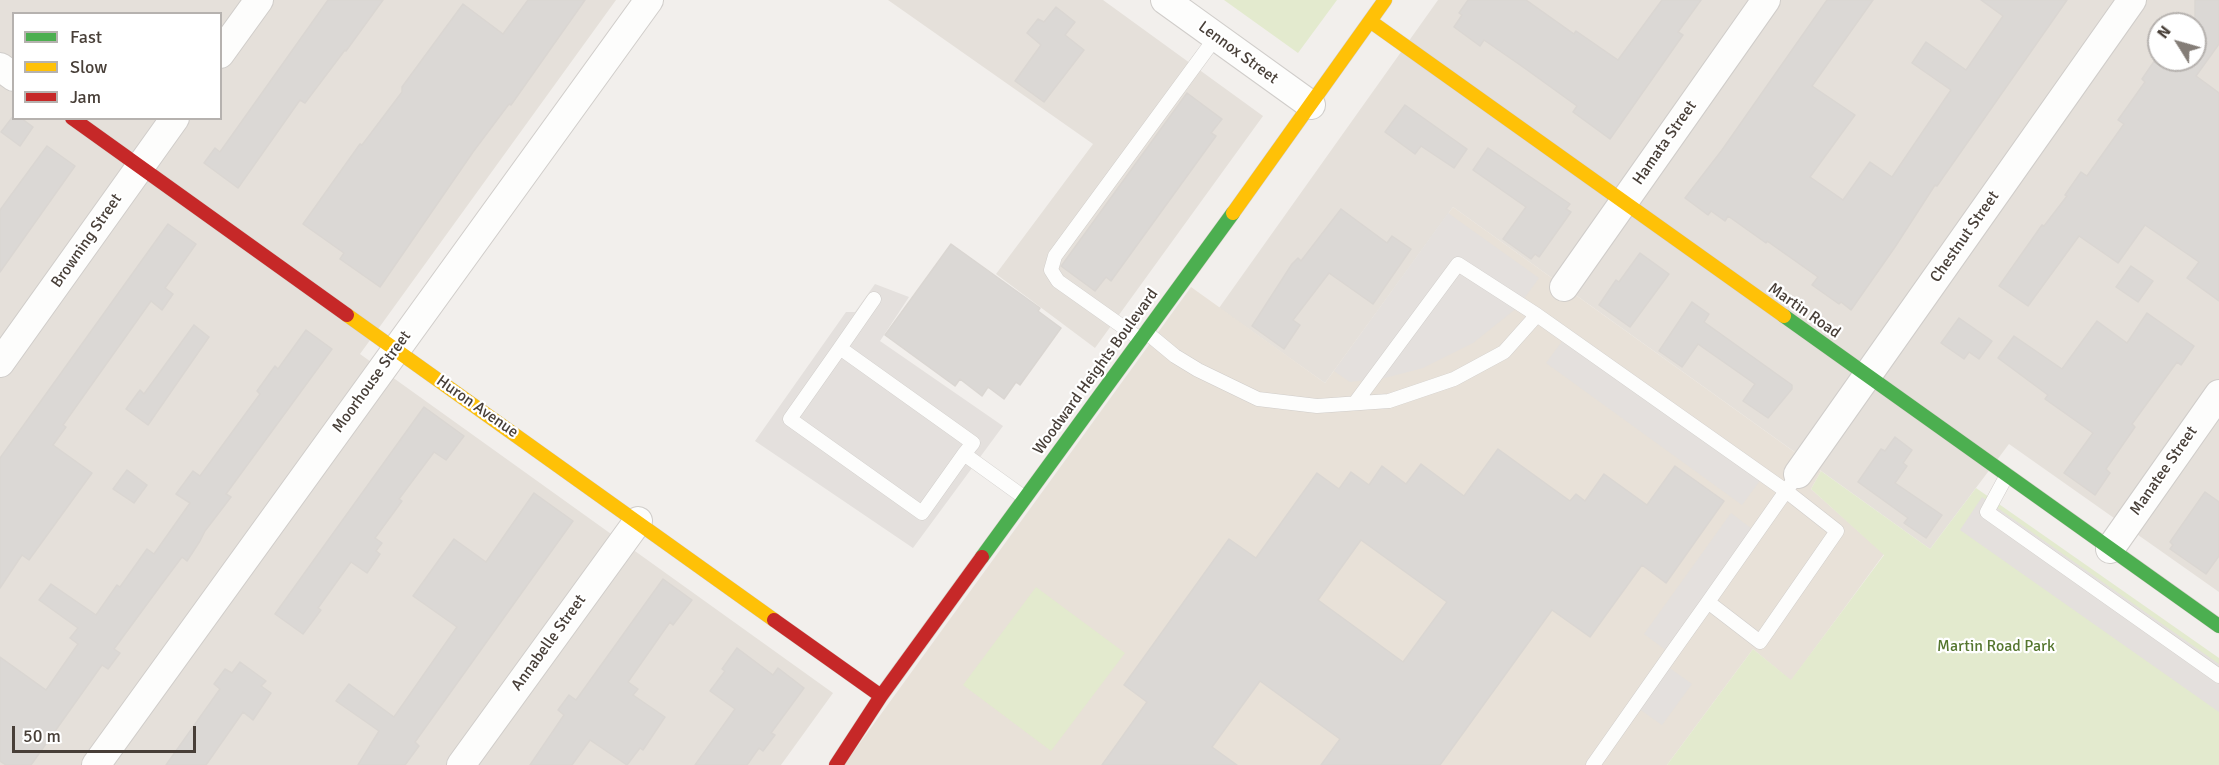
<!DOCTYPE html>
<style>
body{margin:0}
#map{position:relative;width:2219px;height:765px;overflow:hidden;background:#f2efec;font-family:Signika,sans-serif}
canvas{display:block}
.legend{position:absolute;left:12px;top:12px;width:210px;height:108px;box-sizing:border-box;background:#fff;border:2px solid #b6b2af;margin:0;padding:8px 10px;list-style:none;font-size:18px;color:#483f38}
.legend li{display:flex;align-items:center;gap:12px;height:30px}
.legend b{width:30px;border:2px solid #b6b2af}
.north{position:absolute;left:2147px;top:12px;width:60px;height:60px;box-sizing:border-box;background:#fff;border:2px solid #b6b2af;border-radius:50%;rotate:307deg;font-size:16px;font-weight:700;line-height:24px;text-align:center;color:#483f38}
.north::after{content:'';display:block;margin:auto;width:21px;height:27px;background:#847d77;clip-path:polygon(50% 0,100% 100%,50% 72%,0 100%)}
.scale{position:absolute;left:12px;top:726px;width:184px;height:27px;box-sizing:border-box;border:3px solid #483f38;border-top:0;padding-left:8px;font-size:18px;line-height:21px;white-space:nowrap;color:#483f38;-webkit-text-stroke:4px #fff;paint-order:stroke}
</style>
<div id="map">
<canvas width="2219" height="765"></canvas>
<ul class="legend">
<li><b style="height:8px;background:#4caf50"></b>Fast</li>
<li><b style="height:8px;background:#ffc107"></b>Slow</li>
<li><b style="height:8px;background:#c62828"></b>Jam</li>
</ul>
<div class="north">N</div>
<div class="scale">50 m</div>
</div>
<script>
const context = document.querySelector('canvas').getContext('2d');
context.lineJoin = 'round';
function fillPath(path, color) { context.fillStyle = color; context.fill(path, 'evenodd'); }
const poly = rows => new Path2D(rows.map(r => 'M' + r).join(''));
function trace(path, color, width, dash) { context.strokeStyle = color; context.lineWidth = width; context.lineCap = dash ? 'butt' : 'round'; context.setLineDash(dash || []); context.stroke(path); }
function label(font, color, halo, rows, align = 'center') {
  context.font = font + ' Signika,sans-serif'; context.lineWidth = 4.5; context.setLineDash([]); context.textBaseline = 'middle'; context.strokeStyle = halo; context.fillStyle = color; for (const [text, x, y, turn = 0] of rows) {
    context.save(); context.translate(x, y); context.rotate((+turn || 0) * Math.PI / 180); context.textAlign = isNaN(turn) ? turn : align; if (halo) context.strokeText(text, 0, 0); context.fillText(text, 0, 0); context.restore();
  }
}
fillPath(poly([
 [0,0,616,0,360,354,833,693,781,765,0,765],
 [14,14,220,14,220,118,14,118],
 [888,0,1103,0,1263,116,1095,348,996,274,1093,144],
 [1438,0,2219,0,2219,592,2009,444,1930,549,1453,207,1325,383,1219,308],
 [2159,24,2195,24,2195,60,2159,60]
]), '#e5e0da');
fillPath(poly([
 [1453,207,1821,471,1811,489,1884,554,1791,681,1753,649,1667,765,844,765,1191,287,1325,383]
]), '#e8e1d8');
fillPath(poly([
 [1224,0,1337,0,1298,53],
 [1821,471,1930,549,1976,488,2219,658,2219,765,1667,765,1753,649,1791,680,1884,555,1811,489],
 [1036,587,1125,653,1051,751,963,685]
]), '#e3eace');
fillPath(poly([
 [1448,213,1539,278,1518,307,1473,343,1423,368,1385,378,1350,382,1334,371],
 [875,284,909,297,880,341,1003,426,913,548,755,441,846,312,855,312],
 [1566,336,1764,475,1742,505,1546,363],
 [1982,497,2219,664,2219,712,1960,530],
 [1731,513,1756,532,1671,654,1644,634],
 [1664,664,1692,684,1662,725,1635,706]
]), '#e4e0dd');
const building = poly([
 [328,0,383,0,346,51,345,50,305,103,300,100,238,188,204,163,215,148,220,152,328,0],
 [528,0,585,0,511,105,509,104,473,152,380,287,340,259,344,253,303,224,360,144,362,145,402,92,402,87,463,4,503,34,528,0],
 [1468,0,1526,0,1574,34,1576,31,1618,60,1662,0,1701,0,1678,32,1683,35,1610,139,1573,112,1577,106,1523,67,1484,40,1480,46,1454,27,1462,15,1459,13,1468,0],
 [1827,0,1873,0,1812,86,1855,115,1810,177,1843,200,1870,162,1892,177,1951,90,1912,63,1926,42,1966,70,2003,16,1981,0,2067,0,1937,186,1935,185,1895,247,1851,310,1841,302,1839,304,1812,285,1818,277,1767,241,1766,243,1728,216,1725,221,1711,211,1708,215,1685,198,1722,150,1827,0],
 [2195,0,2219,0,2219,44,2196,76,2219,93,2219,301,2187,278,2199,262,2145,225,2118,263,2079,236,2028,306,1999,286,2042,225,2044,226,2067,196,2065,195,2081,172,2087,176,2124,124,2118,120,2145,82,2142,79,2155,60,2195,60,2195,0],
 [1056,7,1075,22,1065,35,1084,50,1044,102,1015,81,1041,45,1027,33,1038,19,1044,22,1056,7],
 [1187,93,1222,119,1211,133,1216,136,1111,281,1106,277,1095,291,1061,266,1062,265,1187,93],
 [1405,105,1467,149,1454,168,1421,146,1415,154,1385,132,1405,105],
 [14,115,14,118,21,118,33,127,20,146,1,132,14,115],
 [47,146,75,166,0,272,0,210,47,146],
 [1488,148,1570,204,1566,209,1571,212,1539,257,1535,254,1531,259,1503,239,1526,207,1473,170,1488,148],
 [1341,209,1387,243,1392,236,1411,249,1373,304,1329,273,1293,320,1300,325,1284,349,1252,326,1292,264,1298,258,1301,261,1341,209],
 [168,224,196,244,165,288,173,294,162,310,151,301,63,425,66,427,53,445,92,473,29,560,22,555,0,588,0,458,168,224],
 [951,244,1040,308,1038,311,1061,328,1020,385,1016,382,1004,399,988,387,982,396,960,379,955,386,885,335,951,244],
 [1640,253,1669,274,1630,327,1599,305,1616,280,1619,282,1640,253],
 [2131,266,2153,281,2138,302,2116,287,2131,266],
 [1692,302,1709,314,1704,322,1792,385,1792,389,1768,418,1743,401,1755,384,1698,344,1682,367,1659,351,1692,302],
 [2147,313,2194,346,2181,365,2177,362,2132,424,2135,427,2106,469,2110,473,2095,495,2064,473,2093,433,2045,399,2048,395,1998,358,2014,336,2062,369,2097,321,2127,343,2147,313],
 [1959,318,1992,341,1979,359,1969,352,1964,359,1941,343,1959,318],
 [194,325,209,337,148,425,126,409,140,390,144,394,194,325],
 [306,330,332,349,226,494,231,497,205,531,200,541,187,561,182,557,161,585,114,649,120,653,108,669,102,665,31,765,6,765,0,761,0,657,46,690,78,644,70,638,78,628,39,600,51,584,96,615,117,585,120,587,147,549,154,554,190,503,176,494,193,471,200,476,260,394,257,391,275,366,278,369,306,330],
 [424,407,464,436,446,460,434,452,399,499,402,501,375,538,382,543,376,551,380,554,367,573,351,562,318,608,321,610,303,634,275,614,424,407],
 [1895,437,1912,450,1903,463,1907,466,1895,483,1942,515,1926,538,1904,523,1908,518,1858,482,1881,449,1885,451,1895,437],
 [1498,449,1570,501,1576,494,1585,501,1604,474,1647,505,1675,466,1724,501,1666,583,1642,565,1590,637,1552,610,1440,765,1321,765,1340,739,1260,681,1212,747,1237,765,1102,765,1147,702,1124,685,1229,539,1256,558,1317,473,1339,489,1351,472,1369,485,1382,466,1406,484,1421,464,1464,496,1498,449],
 [1361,540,1447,602,1403,662,1318,600,1361,540],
 [127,470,147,485,134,503,113,489,127,470],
 [2205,492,2219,502,2219,556,2206,574,2170,549,2173,545,2170,542,2205,492],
 [534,493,573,521,415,742,419,746,405,765,358,765,379,731,336,701,349,684,394,717,457,627,413,596,454,539,486,562,534,493],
 [663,579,692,600,673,625,670,622,628,682,638,689,633,695,665,717,643,750,640,748,627,765,590,740,572,765,530,765,564,715,558,710,569,695,576,700,663,579],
 [737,648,773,675,778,668,804,688,771,733,775,735,763,751,759,748,747,765,695,765,735,709,710,691,725,671,722,669,737,648],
 [240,662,266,681,261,686,271,693,253,720,243,712,206,765,166,765,220,689,214,684,225,669,232,673,240,662]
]);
fillPath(building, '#dbd8d5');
trace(building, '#dad6d2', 1.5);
const lane = poly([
 [1146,332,1175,356,1198,370,1258,399,1317,406,1389,401,1454,379,1504,352,1537,315,1786,491,1798,474],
 [1140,339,1058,281,1051,270,1055,256,1216,37],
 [840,348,874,299],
 [1355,403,1458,264,1537,315],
 [964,454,973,443,840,348,790,419,922,513,964,454,1025,498],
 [2007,475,1987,512,2219,676],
 [1593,765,1671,654,1708,602,1786,491,1837,531,1760,642,1708,602]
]);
const street = poly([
 [1165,0,1311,105],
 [220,54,259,0],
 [0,67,14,77],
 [1564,287,1766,0],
 [0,363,175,118],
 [1798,474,2132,0],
 [2110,549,2219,394],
 [96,765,649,0],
 [461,765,638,521]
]);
const fast = poly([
 [1784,316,2219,626],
 [982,557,1233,213]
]);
const slow = poly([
 [1370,21,1784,316],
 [1233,213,1385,0],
 [347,315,774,620]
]);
const jam = poly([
 [72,118,347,315],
 [774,620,881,696],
 [836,765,881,696,982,557]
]);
trace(lane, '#d0cdca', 15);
trace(street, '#d0cdca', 30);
trace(fast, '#d2ccc5', 15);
trace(slow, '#d2ccc5', 15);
trace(jam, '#d2ccc5', 15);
trace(lane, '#fdfdfc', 14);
trace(street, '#fdfdfc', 28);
trace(fast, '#4caf50', 14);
trace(slow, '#ffc107', 14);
trace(jam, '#c62828', 14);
label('16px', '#483f38', '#fff', [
 ["Lennox Street",1238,53,36],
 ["Hamata Street",1665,143,-55],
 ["Chestnut Street",1965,237,-55],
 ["Browning Street",87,241,-55],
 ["Martin Road",1804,311,35],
 ["Woodward Heights Boulevard",1096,372,-54],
 ["Moorhouse Street",372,382,-54],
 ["Huron Avenue",477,407,35],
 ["Manatee Street",2164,471,-55],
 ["Annabelle Street",549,643,-54]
]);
label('16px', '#55762f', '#fff', [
 ["Martin Road Park",1996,647]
]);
</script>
